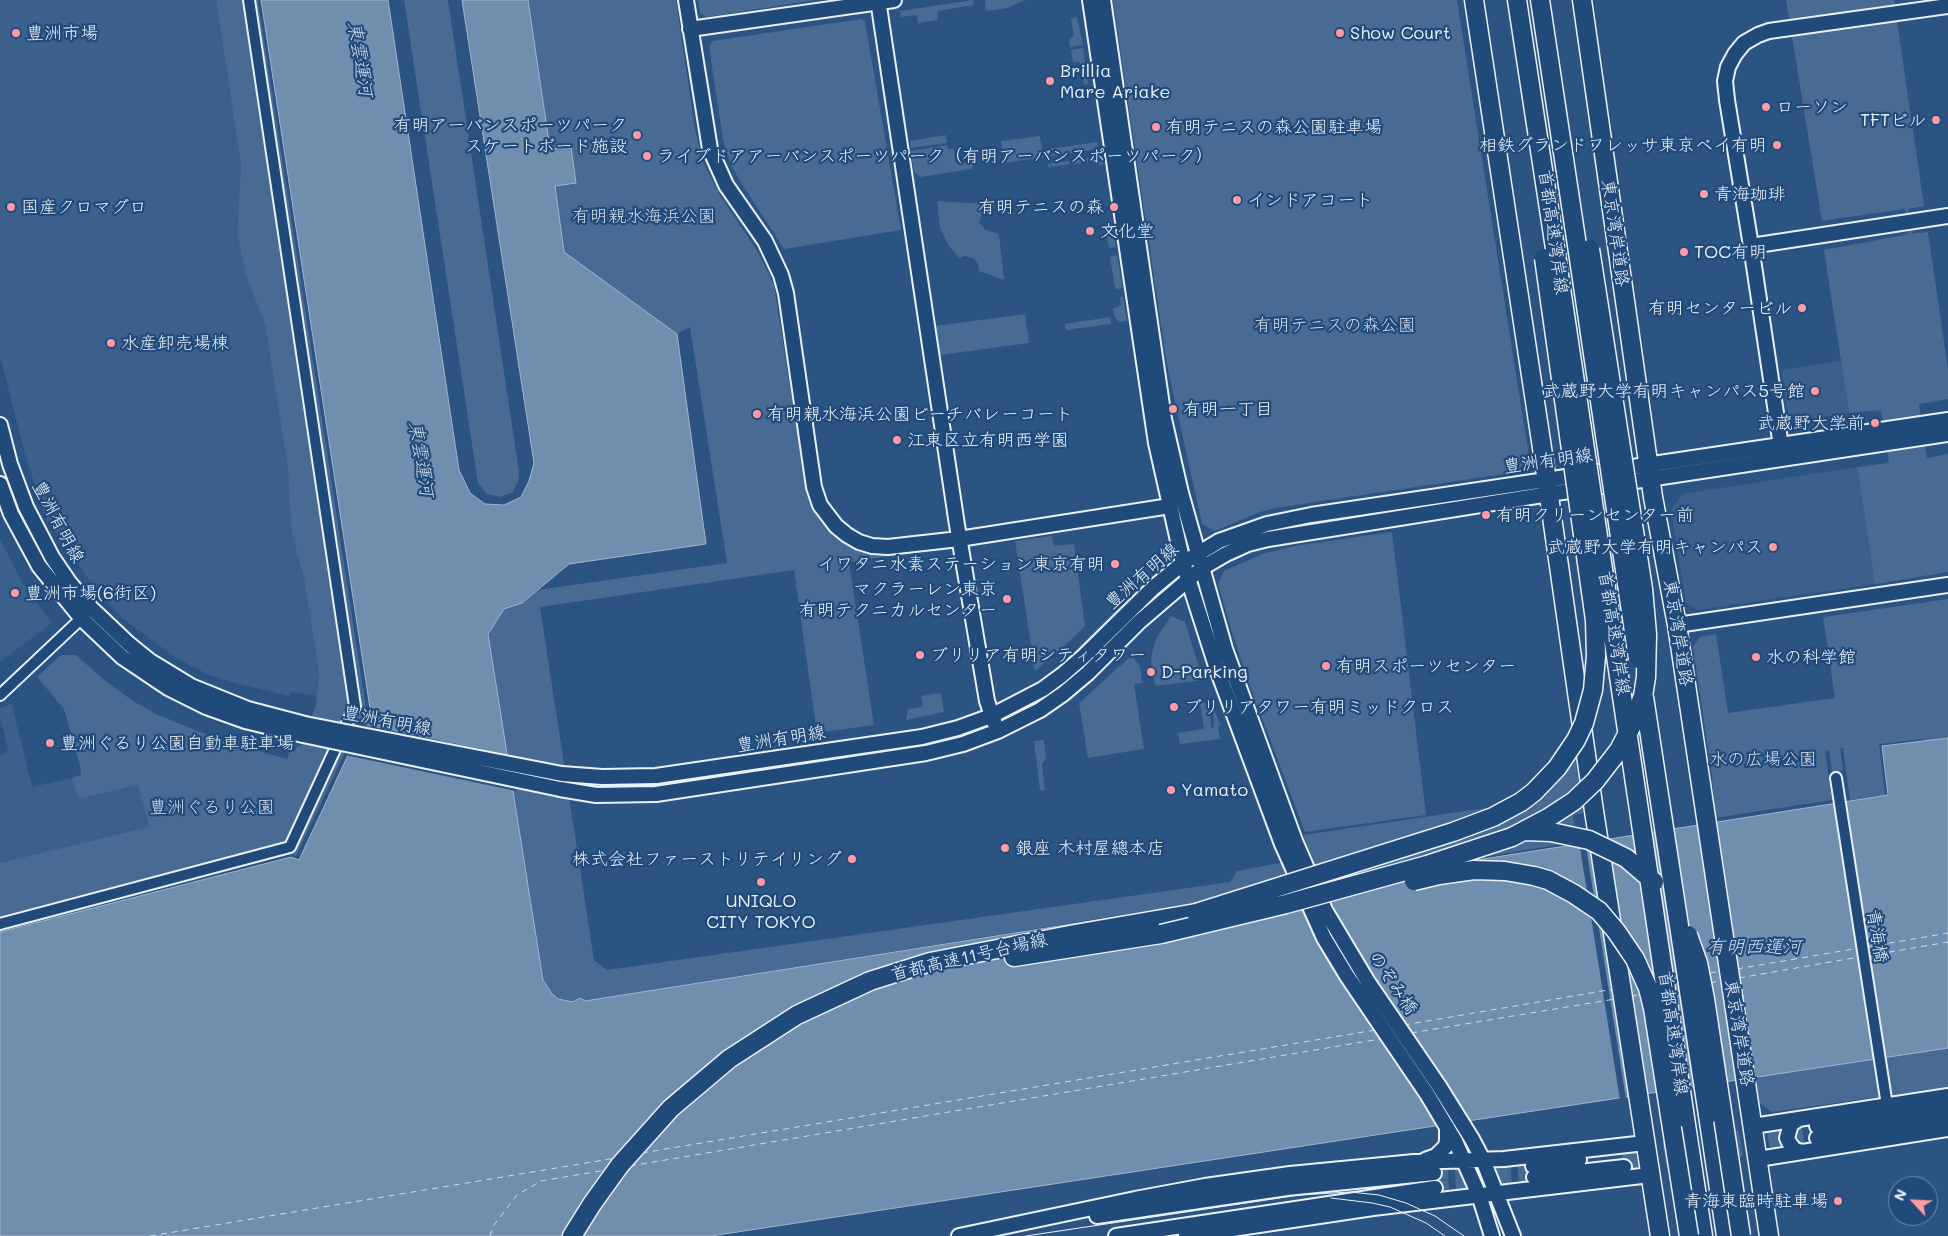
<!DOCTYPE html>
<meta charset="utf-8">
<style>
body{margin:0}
#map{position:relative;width:1948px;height:1236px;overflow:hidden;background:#2b5482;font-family:Mali,sans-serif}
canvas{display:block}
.north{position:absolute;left:1888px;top:1176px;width:50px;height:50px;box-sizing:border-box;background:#1f4a7a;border:1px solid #6f8dac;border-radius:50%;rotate:295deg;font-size:14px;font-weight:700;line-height:20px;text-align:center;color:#e8f1f8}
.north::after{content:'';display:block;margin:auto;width:18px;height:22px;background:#ff9aa2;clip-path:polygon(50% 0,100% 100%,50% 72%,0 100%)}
</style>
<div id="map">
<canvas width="1948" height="1236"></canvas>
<div class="north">N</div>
</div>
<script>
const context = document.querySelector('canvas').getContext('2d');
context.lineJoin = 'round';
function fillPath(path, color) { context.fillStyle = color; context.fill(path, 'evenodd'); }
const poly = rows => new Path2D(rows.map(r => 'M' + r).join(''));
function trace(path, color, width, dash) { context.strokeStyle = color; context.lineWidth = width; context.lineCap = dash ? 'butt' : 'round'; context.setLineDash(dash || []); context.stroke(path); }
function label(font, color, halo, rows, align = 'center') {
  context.font = font + ' Mali,"Klee One",sans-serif'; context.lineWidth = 4.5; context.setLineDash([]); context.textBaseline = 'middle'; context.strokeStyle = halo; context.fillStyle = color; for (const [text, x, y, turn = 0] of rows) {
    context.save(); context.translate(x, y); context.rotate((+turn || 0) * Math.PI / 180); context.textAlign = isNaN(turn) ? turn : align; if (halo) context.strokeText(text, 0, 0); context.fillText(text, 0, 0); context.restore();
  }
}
fillPath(poly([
 [0,0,216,0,241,166,237,233,246,276,265,325,288,469,291,531,304,579,319,674,318,696,291,692,289,696,239,684,207,674,176,658,122,618,95,589,46,518,26,458,0,356],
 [1841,361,1849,413,1796,421,1788,416,1782,370],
 [1857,467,1875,584,1697,610,1686,603,1671,510,1682,494],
 [0,539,23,584,52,623,0,662],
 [12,704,32,787,72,778,78,799,138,785,149,828,0,863,0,756,5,754,8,749,0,716,0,708]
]), '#3a608b');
fillPath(poly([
 [216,0,258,0,366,708,296,856,291,854,0,931,0,863,149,827,138,785,78,799,72,778,81,775,80,766,64,709,37,677,61,655,76,655,103,679,133,701,156,714,220,740,287,759,290,751,295,751,297,746,301,746,316,705,319,674,304,579,291,531,288,469,265,325,246,276,237,233,241,166],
 [404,0,448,0,519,472,519,479,513,492,500,497,487,494,478,483],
 [528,0,676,0,695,130,704,164,721,197,758,252,774,285,805,482,813,507,828,528,846,543,860,550,896,555,849,562,874,725,817,733,794,570,540,607,594,960,607,970,1230,882,1237,871,1312,857,1303,835,1526,802,1574,749,1583,813,1573,815,1576,842,585,1001,580,998,573,1002,557,999,552,994,543,980,488,634,504,609,522,603,538,590,727,563,690,327,677,334,564,252,555,186,576,182,571,147,550,150],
 [698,0,816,0,706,17,700,13],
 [973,0,974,5,937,11,938,20,918,23,917,15,901,17,900,11],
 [985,0,1025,0,1008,8,986,11],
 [1113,0,1457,0,1529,456,1517,472,1275,508,1257,513,1215,531,1202,524,1167,365],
 [1786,0,1894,0,1924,206,1908,209,1912,234,1928,232,1948,369,1948,399,1919,404,1923,429,1948,425,1948,429,1923,433,1927,458,1948,454,1948,572,1875,584,1857,467,1889,463,1885,438,1807,448,1885,435,1881,410,1849,413,1824,250,1909,234,1905,209,1822,221],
 [1077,17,1083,45,1070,47,1069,39,1074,36,1071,18],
 [862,19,865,22,901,230,784,249,740,181,730,163,723,140,709,47,712,41],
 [1083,48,1088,84,1084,85,1080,62,1073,63,1071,50],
 [946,135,947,143,911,148,910,141],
 [1040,136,1042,150,1097,142,1098,149,1004,163,1001,141],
 [947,145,948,149,954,149,956,164,974,162,972,169,920,177,914,172,911,151],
 [1102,156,1103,164,1098,165,1090,162,1048,167,1048,164],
 [937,201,987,204,982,212,979,222,985,230,999,234,1004,280,979,271,978,264,973,258,965,256,959,258,949,246,940,228],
 [1111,220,1116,247,1111,248,1109,247,1105,223],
 [1116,255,1117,256,1123,288,1118,289,1115,288,1110,257],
 [1120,297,1123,297,1127,321,1119,322,1115,317,1113,309,1121,305],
 [1025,314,1029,343,940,355,935,326],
 [1110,317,1111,324,1066,330,1065,324],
 [1392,532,1426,815,1305,832,1254,697,1233,636,1218,584,1224,571,1265,553,1295,546],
 [1052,536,1054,546,1074,544,1085,626,1057,653,1035,671,1015,541],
 [1127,599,1129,601,1074,656,1072,654],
 [1948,599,1948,880,1936,801,1924,739,1879,744,1885,795,1850,800,1843,748,1840,749,1843,770,1832,773,1829,750,1825,751,1832,800,1715,818,1712,776,1693,647,1700,637,1716,634,1728,713,1835,698,1823,617],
 [1171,616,1185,622,1203,680,1155,686,1151,661,1153,649,1156,639],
 [1130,657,1131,659,1133,657,1140,667,1142,683,1134,684,1144,749,1088,758,1079,703],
 [941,693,944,712,906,720,908,709,923,707,921,696],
 [1205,702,1210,711,1211,728,1214,727,1214,722,1213,714,1208,703,1212,703,1220,725,1218,728,1220,739,1180,744,1178,733,1204,729,1200,703],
 [1044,740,1046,758,1042,764,1045,790,1040,790,1034,741],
 [1948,1047,1948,1087,1772,1112,1757,1101,1754,1077]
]), '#476b93');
const water = poly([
 [261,0,388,0,459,470,470,493,485,504,504,505,521,497,529,481,534,463,462,0,528,0,550,149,571,147,576,183,555,186,564,252,677,334,706,544,569,564,522,603,504,609,488,634,543,980,552,994,558,999,573,1002,580,998,585,1001,1888,795,1882,746,1948,738,1948,1048,711,1236,0,1236,0,932,291,857,299,860,370,708,261,0]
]);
fillPath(water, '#708ead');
trace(water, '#a0b6cb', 1);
fillPath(poly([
 [359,724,510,755,516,791,345,755],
 [1585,840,1626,1099,1620,1100,1579,841]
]), '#2b5482');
trace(poly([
 [1867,947,1948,933],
 [1867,956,1948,942],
 [1737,969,1859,948],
 [1710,973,1720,971],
 [1739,978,1859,957],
 [1710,983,1723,980],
 [1631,996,1642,994],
 [1404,1025,1614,989],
 [1411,1033,1615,999],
 [642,1153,1375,1030],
 [630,1166,1380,1039],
 [150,1236,616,1158],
 [490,1236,494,1225,517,1195,541,1181,606,1170]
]), '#d0dde9', 1, [6, 5]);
trace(poly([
 [1622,1155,1817,1126],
 [1624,1167,1817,1138],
 [1434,1173,1533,1166],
 [1435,1188,1534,1177]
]), '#476c94', 14, [14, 7]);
const street = poly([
 [0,695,85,615],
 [1836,778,1886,1099],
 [0,924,290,847,355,706,249,0]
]);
const secondary = poly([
 [686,0,710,149,726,185,765,241,781,275,786,293,814,487,820,505,836,526,847,535,859,542,872,546,888,547,959,539,1170,506],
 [878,0,957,525,987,701,995,724],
 [1090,0,1156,443,1183,563,1217,669,1282,844,1324,938,1347,976,1427,1094,1455,1141,1479,1195,1492,1236],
 [1103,0,1164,419,1181,493,1225,649,1295,841,1325,910,1368,982,1439,1086,1472,1139,1483,1160,1513,1236],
 [690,29,894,0],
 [1751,246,1948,216],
 [0,425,10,464,26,507,52,557,69,582,91,608,129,644,150,661,191,686,248,709,305,724],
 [1782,453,1751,246,1727,100,1725,81,1728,67,1735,54,1744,43,1758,35,1769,31,1948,6],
 [0,484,11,514,39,566,82,619,122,657,168,688,206,707,245,721,303,735],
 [1677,625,1948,585],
 [562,774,602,777,656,776,922,737,958,728,991,716,1043,689,1062,675,1084,656,1153,588,1183,563,1219,541,1267,524,1311,515,1948,420],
 [560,789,596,795,656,794,926,753,963,744,998,731,1040,710,1063,694,1088,673,1139,622,1202,568,1226,554,1248,544,1268,539,1549,494,1948,434],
 [1799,1119,1791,1124,1787,1138,1790,1144,1795,1150,1802,1152],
 [1753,1126,1948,1096],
 [1817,1126,1948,1106],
 [1817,1138,1948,1118],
 [1758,1159,1948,1129],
 [1425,1160,1436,1156,1446,1146,1447,1140,1447,1127],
 [1533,1166,1579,1160],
 [1534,1177,1624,1167],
 [1097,1216,1287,1188,1434,1173],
 [959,1236,1135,1199,1205,1186,1290,1174,1414,1162,1504,1159,1645,1143],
 [1116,1236,1435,1188],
 [1186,1236,1373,1208,1650,1175]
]);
const highway = poly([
 [1474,0,1544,461,1594,811,1660,1236],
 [1517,0,1556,255],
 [1540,0,1578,252],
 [1582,0,1653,497,1677,625,1769,1236],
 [1014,957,1161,934],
 [1708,1115,1726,1236],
 [1685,1118,1703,1236],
 [572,1236,592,1204,620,1165,671,1108,729,1059,797,1015,870,981,930,962,1075,934,1196,913]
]);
trace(street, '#e8f1f8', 14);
trace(secondary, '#e8f1f8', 18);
trace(highway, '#e8f1f8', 21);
trace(street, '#1f4a7a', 10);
trace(secondary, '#1f4a7a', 14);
trace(highway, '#1f4a7a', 18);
trace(poly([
 [1331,1198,1372,1203,1390,1207,1426,1223,1445,1236],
 [1026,1236,1299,1195,1350,1192,1379,1195,1406,1203,1435,1216,1464,1236]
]), '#e8f1f8', 1);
const secondaryBridge = poly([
 [305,724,562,774],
 [303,735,560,789]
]);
const highwayBridge = poly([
 [1578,252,1638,659],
 [1556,255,1685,1118],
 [1644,697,1708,1115],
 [1526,831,1551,832,1589,840,1626,858,1654,882],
 [1414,881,1439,875,1474,870,1505,871,1534,876,1548,880,1574,894,1599,911,1616,931,1635,959,1648,988,1653,1008,1689,1236],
 [1196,913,1453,832,1493,817,1521,802,1534,792,1557,768,1576,740,1584,723,1593,690,1596,656,1595,620,1544,258],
 [1161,934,1286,904,1427,865,1512,837,1548,818,1574,801,1595,781,1619,750,1632,725,1643,696,1646,677,1647,634,1643,589,1590,249],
 [1688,935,1698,963,1705,999,1741,1236]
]);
trace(secondaryBridge, '#e8f1f8', 18, []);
trace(highwayBridge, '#e8f1f8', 21, []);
trace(secondaryBridge, '#1f4a7a', 14);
trace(highwayBridge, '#1f4a7a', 18);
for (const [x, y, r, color] of [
 [16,33,5,"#ff9aa2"],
 [1340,33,5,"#ff9aa2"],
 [1050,81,5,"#ff9aa2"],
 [1766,107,5,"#ff9aa2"],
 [1936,120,5,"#ff9aa2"],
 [1156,127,5,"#ff9aa2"],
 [637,135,5,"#ff9aa2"],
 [1777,145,5,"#ff9aa2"],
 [647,156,5,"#ff9aa2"],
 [1704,194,5,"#ff9aa2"],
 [1237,200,5,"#ff9aa2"],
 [11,207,5,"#ff9aa2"],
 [1114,207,5,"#ff9aa2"],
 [1090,231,5,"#ff9aa2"],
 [1684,252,5,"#ff9aa2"],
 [1802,308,5,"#ff9aa2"],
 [111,343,5,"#ff9aa2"],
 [1815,391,5,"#ff9aa2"],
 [1173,409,5,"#ff9aa2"],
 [757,414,5,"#ff9aa2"],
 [1875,423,5,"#ff9aa2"],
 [897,440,5,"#ff9aa2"],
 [1486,515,5,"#ff9aa2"],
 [1773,547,5,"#ff9aa2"],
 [1115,564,5,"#ff9aa2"],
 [15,593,5,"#ff9aa2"],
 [1007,599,5,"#ff9aa2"],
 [920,655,5,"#ff9aa2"],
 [1756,657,5,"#ff9aa2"],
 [1326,666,5,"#ff9aa2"],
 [1151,672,5,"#ff9aa2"],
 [1174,707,5,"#ff9aa2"],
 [50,743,5,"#ff9aa2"],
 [1171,790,5,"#ff9aa2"],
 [1005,848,5,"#ff9aa2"],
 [852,859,5,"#ff9aa2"],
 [761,882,5,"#ff9aa2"],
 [1838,1201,5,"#ff9aa2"]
]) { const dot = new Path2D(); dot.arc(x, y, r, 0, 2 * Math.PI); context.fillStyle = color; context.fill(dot); trace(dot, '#1f4a7a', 2); }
label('18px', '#e8f1f8', '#1f4a7a', [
 ["豊洲市場",26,33],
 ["Show Court",1350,33],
 ["Brillia",1060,71],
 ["Mare Ariake",1060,92],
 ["ローソン",1776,107],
 ["TFTビル",1926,120,"right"],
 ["有明アーバンスポーツパーク",627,125,"right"],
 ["スケートボード施設",627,146,"right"],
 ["有明テニスの森公園駐車場",1166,127],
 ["相鉄グランドフレッサ東京ベイ有明",1767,145,"right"],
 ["ライブドアアーバンスポーツパーク（有明アーバンスポーツパーク）",657,156],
 ["青海珈琲",1714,194],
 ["インドアコート",1247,200],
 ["国産クロマグロ",21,207],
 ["有明テニスの森",1104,207,"right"],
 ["文化堂",1100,231],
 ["TOC有明",1694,252],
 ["有明センタービル",1792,308,"right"],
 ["水産卸売場棟",121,343],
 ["武蔵野大学有明キャンパス5号館",1805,391,"right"],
 ["有明一丁目",1183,409],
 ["有明親水海浜公園ビーチバレーコート",767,414],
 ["武蔵野大学前",1865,423,"right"],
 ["江東区立有明西学園",907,440],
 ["有明クリーンセンター前",1496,515],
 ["武蔵野大学有明キャンパス",1763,547,"right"],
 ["イワタニ水素ステーション東京有明",1105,564,"right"],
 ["マクラーレン東京",997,589,"right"],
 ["有明テクニカルセンター",997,610,"right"],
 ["豊洲市場(6街区)",25,593],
 ["ブリリア有明シティタワー",930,655],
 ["水の科学館",1766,657],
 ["有明スポーツセンター",1336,666],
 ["D-Parking",1161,672],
 ["ブリリアタワー有明ミッドクロス",1184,707],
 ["豊洲ぐるり公園自動車駐車場",60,743],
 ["Yamato",1181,790],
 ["銀座 木村屋總本店",1015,848],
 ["株式会社ファーストリテイリング",842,859,"right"],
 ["UNIQLO",761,901,"center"],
 ["CITY TOKYO",761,922,"center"],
 ["青海東臨時駐車場",1828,1201,"right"]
], 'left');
label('18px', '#d0dde9', '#1f4a7a', [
 ["有明親水海浜公園",644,216],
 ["有明テニスの森公園",1335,325],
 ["水の広場公園",1763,759],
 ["豊洲ぐるり公園",212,807]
]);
label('18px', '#e8f1f8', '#1f4a7a', [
 ["首都高速湾岸線",1553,232,82],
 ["東京湾岸道路",1615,233,82],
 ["豊洲有明線",1548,461,-8],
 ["豊洲有明線",58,522,62],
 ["豊洲有明線",1142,576,-41],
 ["首都高速湾岸線",1614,633,81],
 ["東京湾岸道路",1678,633,81],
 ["豊洲有明線",387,721,11],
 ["豊洲有明線",781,739,-9],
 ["青海橋",1877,936,81],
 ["首都高速11号台場線",969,957,-13],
 ["のぞみ橋",1393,983,56],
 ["首都高速湾岸線",1673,1033,82],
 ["東京湾岸道路",1739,1033,81]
]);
label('italic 19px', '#d0dde9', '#1f4a7a', [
 ["東雲運河",360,59,81],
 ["東雲運河",421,459,81],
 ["有明西運河",1754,947]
]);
</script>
